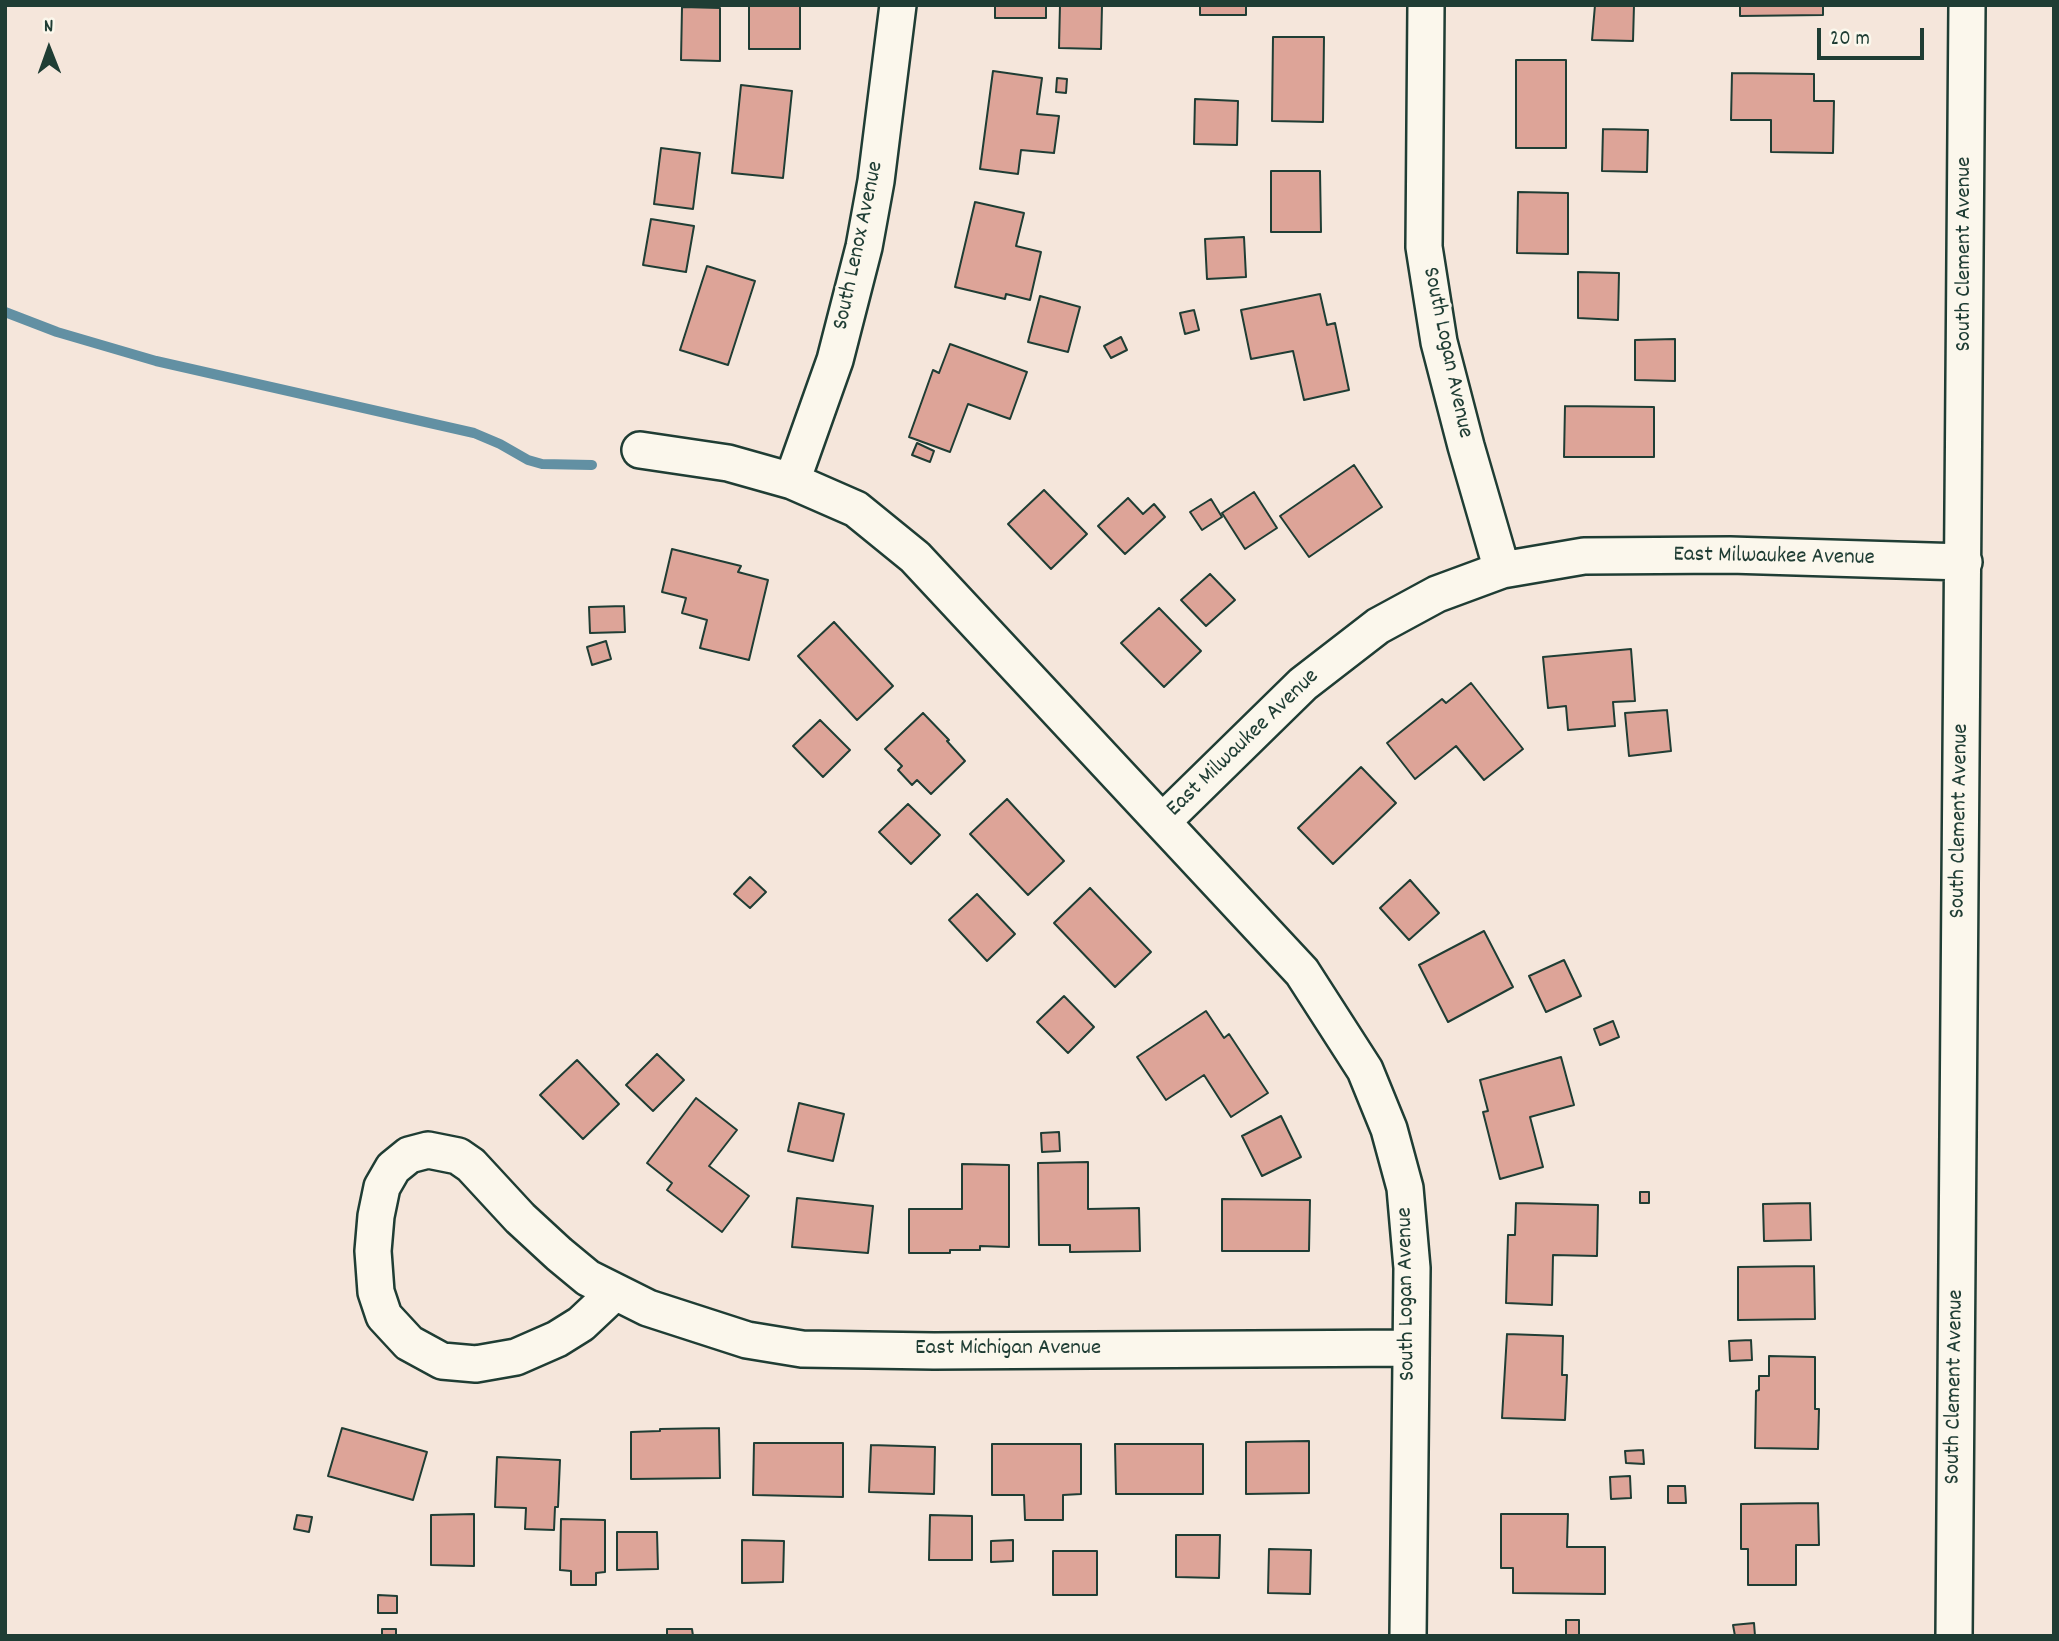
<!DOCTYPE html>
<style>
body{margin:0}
#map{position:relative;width:2059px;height:1641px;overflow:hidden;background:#f5e6db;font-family:Dekko,sans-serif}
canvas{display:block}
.frame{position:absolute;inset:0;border:7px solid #1f3d34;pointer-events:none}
.north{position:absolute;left:14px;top:14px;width:70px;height:70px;-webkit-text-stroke:5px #fbf7ec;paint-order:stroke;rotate:359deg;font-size:19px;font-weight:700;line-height:28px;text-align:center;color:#1f3d34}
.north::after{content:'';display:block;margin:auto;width:24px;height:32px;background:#1f3d34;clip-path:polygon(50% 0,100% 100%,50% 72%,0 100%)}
.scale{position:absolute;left:1817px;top:28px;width:107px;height:32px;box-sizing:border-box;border:4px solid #1f3d34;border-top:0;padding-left:9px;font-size:21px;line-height:24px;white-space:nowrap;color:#1f3d34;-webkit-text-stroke:5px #fbf7ec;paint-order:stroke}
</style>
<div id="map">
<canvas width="2059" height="1641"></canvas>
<div class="frame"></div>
<div class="north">N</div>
<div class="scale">20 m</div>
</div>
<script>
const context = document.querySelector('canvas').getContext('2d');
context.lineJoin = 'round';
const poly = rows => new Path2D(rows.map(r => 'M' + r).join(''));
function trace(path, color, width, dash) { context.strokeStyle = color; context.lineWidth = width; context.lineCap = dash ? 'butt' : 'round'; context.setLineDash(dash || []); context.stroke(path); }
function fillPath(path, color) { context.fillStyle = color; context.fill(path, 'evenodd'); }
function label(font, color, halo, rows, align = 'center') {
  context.font = font + ' Dekko,sans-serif'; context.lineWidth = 6; context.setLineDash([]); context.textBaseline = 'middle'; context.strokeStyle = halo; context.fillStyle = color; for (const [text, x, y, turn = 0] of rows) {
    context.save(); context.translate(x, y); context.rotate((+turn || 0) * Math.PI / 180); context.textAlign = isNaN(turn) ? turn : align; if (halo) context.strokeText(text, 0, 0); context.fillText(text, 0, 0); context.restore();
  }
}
trace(poly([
 [5,312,57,332,156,361,474,433,500,444,528,460,542,464,592,465]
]), '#6290a3', 10);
const building = poly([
 [749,5,800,5,800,49,749,49,749,5],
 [995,5,1046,5,1046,18,995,18,995,5],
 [1060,5,1102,6,1101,49,1059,48,1060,5],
 [1200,5,1246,5,1246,15,1200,15,1200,5],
 [1595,5,1634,5,1633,41,1592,40,1595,5],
 [1740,5,1823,5,1823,15,1740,16,1740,5],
 [682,7,720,8,720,61,681,60,682,7],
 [1273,37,1324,37,1323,122,1272,121,1273,37],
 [1516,60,1566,60,1566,148,1516,148,1516,60],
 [993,71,1042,78,1037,114,1059,116,1054,153,1021,150,1018,174,980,169,993,71],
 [1732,73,1814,74,1814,101,1834,101,1833,153,1771,152,1771,120,1731,120,1732,73],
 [1057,78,1067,79,1066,93,1056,92,1057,78],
 [741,85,792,91,783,178,732,173,741,85],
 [1195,99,1238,101,1237,145,1194,144,1195,99],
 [1603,129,1648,130,1647,172,1602,171,1603,129],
 [661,148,700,153,693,209,654,204,661,148],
 [1271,171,1320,171,1321,232,1271,232,1271,171],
 [1518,192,1568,193,1568,254,1517,253,1518,192],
 [975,202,1024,213,1016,246,1041,252,1030,300,1006,294,1005,299,955,287,975,202],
 [651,219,694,226,686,272,643,265,651,219],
 [1244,237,1246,277,1207,279,1205,239,1244,237],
 [707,266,755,281,728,365,680,350,707,266],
 [1578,272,1619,273,1618,320,1578,318,1578,272],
 [1320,294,1327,325,1335,323,1349,390,1304,400,1293,351,1251,359,1241,310,1320,294],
 [1040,296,1080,307,1068,352,1028,342,1040,296],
 [1194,310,1199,330,1185,334,1180,313,1194,310],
 [1121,337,1127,350,1111,358,1104,346,1121,337],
 [1675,339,1675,381,1635,380,1635,340,1675,339],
 [950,344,1027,372,1010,419,968,404,950,452,909,437,933,370,939,373,950,344],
 [1565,406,1654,407,1654,457,1564,457,1565,406],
 [917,443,934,451,930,462,912,455,917,443],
 [1354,465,1382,507,1309,557,1280,516,1354,465],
 [1044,490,1087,534,1051,569,1008,524,1044,490],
 [1254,492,1277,528,1245,549,1222,513,1254,492],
 [1128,498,1143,514,1154,504,1165,517,1125,554,1098,526,1128,498],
 [1211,499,1222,517,1202,530,1190,512,1211,499],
 [672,549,741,566,738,572,768,580,749,660,700,648,707,620,682,613,686,598,662,592,672,549],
 [1210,574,1235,600,1206,626,1181,600,1210,574],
 [624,606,625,632,590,633,589,607,624,606],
 [1159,608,1201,651,1164,687,1121,643,1159,608],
 [834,622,893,686,857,720,798,656,834,622],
 [606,641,611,659,592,665,587,647,606,641],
 [1631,649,1635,701,1613,702,1615,726,1568,730,1566,706,1548,708,1543,657,1631,649],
 [1471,683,1523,749,1484,780,1456,746,1415,779,1387,743,1442,699,1446,703,1471,683],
 [1667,710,1671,751,1629,756,1625,713,1667,710],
 [923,713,949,740,947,741,965,761,931,794,917,780,912,785,898,770,902,766,885,749,923,713],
 [820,720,850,750,823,777,793,746,820,720],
 [1361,767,1396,803,1333,864,1298,828,1361,767],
 [1007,799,1064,861,1028,895,970,834,1007,799],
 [908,804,940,835,911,864,879,832,908,804],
 [750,877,766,892,750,908,734,894,750,877],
 [1410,880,1439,913,1409,940,1380,908,1410,880],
 [1090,888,1151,952,1115,987,1054,923,1090,888],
 [977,894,1015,934,987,961,949,920,977,894],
 [1484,931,1513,987,1448,1022,1419,965,1484,931],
 [1564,960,1581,996,1546,1012,1529,976,1564,960],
 [1064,996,1094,1027,1068,1053,1037,1022,1064,996],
 [1206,1011,1224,1038,1229,1034,1268,1093,1231,1117,1204,1075,1166,1100,1137,1057,1206,1011],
 [1613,1021,1619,1037,1600,1045,1594,1029,1613,1021],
 [657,1054,684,1080,653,1111,626,1085,657,1054],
 [1561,1057,1574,1105,1530,1117,1543,1167,1500,1179,1483,1112,1488,1111,1480,1080,1561,1057],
 [577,1060,619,1104,583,1139,540,1095,577,1060],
 [696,1098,737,1130,709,1166,749,1196,722,1232,667,1190,672,1183,647,1163,696,1098],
 [799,1103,844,1114,833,1161,788,1151,799,1103],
 [1281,1116,1301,1157,1262,1176,1242,1136,1281,1116],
 [1059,1132,1060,1151,1042,1152,1041,1133,1059,1132],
 [1088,1162,1088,1209,1139,1208,1140,1251,1070,1252,1070,1245,1039,1245,1038,1163,1088,1162],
 [962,1164,1009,1165,1009,1247,980,1246,980,1250,950,1250,950,1253,909,1253,909,1209,962,1209,962,1164],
 [1640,1192,1649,1192,1649,1203,1640,1203,1640,1192],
 [797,1198,873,1206,868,1253,792,1247,797,1198],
 [1222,1199,1310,1200,1309,1251,1222,1251,1222,1199],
 [1516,1203,1598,1205,1597,1256,1553,1255,1552,1305,1506,1303,1508,1235,1515,1235,1516,1203],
 [1810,1203,1811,1240,1764,1241,1763,1204,1810,1203],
 [1814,1266,1815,1319,1738,1320,1738,1267,1814,1266],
 [1507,1334,1563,1336,1562,1375,1567,1375,1565,1420,1502,1418,1507,1334],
 [1751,1340,1752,1360,1730,1361,1729,1341,1751,1340],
 [1769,1356,1815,1357,1815,1409,1819,1409,1818,1449,1755,1448,1756,1391,1759,1390,1759,1376,1769,1376,1769,1356],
 [342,1428,427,1452,413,1500,328,1476,342,1428],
 [719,1428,720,1478,631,1479,631,1432,660,1431,660,1429,719,1428],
 [1309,1441,1309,1493,1246,1494,1246,1442,1309,1441],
 [754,1443,843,1443,843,1497,753,1495,754,1443],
 [992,1444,1081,1444,1081,1494,1063,1495,1063,1520,1025,1520,1024,1495,992,1495,992,1444],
 [1115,1444,1203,1444,1203,1494,1116,1494,1115,1444],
 [871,1445,935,1447,934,1494,869,1492,871,1445],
 [1643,1450,1644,1464,1626,1463,1625,1451,1643,1450],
 [497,1457,560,1460,558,1507,555,1507,554,1530,525,1529,526,1508,495,1507,497,1457],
 [1630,1476,1631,1498,1611,1499,1610,1477,1630,1476],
 [1668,1486,1685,1486,1686,1503,1668,1503,1668,1486],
 [1818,1503,1819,1545,1796,1545,1796,1585,1748,1585,1748,1549,1741,1549,1741,1504,1818,1503],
 [474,1514,474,1566,431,1565,431,1515,474,1514],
 [1501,1514,1568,1514,1567,1547,1605,1547,1605,1594,1513,1593,1513,1568,1501,1568,1501,1514],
 [297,1515,312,1517,309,1532,294,1529,297,1515],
 [930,1515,972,1516,972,1560,929,1560,930,1515],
 [561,1519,605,1520,605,1572,596,1573,596,1585,571,1585,571,1571,560,1570,561,1519],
 [617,1532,657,1532,658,1569,617,1570,617,1532],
 [1176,1535,1220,1535,1219,1578,1176,1577,1176,1535],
 [742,1540,784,1541,783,1582,742,1583,742,1540],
 [1013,1540,1013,1561,991,1562,991,1541,1013,1540],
 [1269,1549,1311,1550,1310,1594,1268,1593,1269,1549],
 [1053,1551,1097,1551,1097,1595,1053,1595,1053,1551],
 [378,1595,397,1596,397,1613,378,1613,378,1595],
 [1566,1620,1579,1620,1579,1636,1566,1636,1566,1620],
 [1754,1623,1755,1636,1735,1636,1733,1625,1754,1623],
 [382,1629,396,1629,396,1636,382,1636,382,1629],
 [667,1629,692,1629,693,1636,667,1636,667,1629]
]);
fillPath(building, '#dda498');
trace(building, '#1f3d34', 2);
const minor = poly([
 [1426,5,1424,247,1439,342,1466,446,1502,570],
 [640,450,728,463,792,481,856,509,915,557,1302,972,1365,1070,1389,1129,1405,1188,1412,1268,1408,1636],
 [792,481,835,360,864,247,876,181,898,5],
 [1162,822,1303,684,1378,626,1437,594,1502,570,1584,556,1730,555,1964,562],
 [615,1292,581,1324,557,1339,516,1357,476,1364,442,1361,409,1343,384,1316,376,1292,373,1251,376,1216,382,1187,393,1168,409,1155,428,1150,458,1156,471,1165,520,1218,559,1254,588,1278,648,1308,747,1340,802,1349,934,1351,1411,1348],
 [1954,1636,1967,5]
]);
trace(minor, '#1f3d34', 40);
trace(minor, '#fbf7ec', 35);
label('23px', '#1f3d34', '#fbf7ec', [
 ["South Lenox Avenue",860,246,-78],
 ["South Clement Avenue",1966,254,-90],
 ["South Logan Avenue",1446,353,78],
 ["East Milwaukee Avenue",1774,558,1],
 ["East Milwaukee Avenue",1244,744,-44],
 ["South Clement Avenue",1961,821,-89],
 ["South Logan Avenue",1408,1294,-91],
 ["East Michigan Avenue",1008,1350],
 ["South Clement Avenue",1956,1387,-89]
]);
</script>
